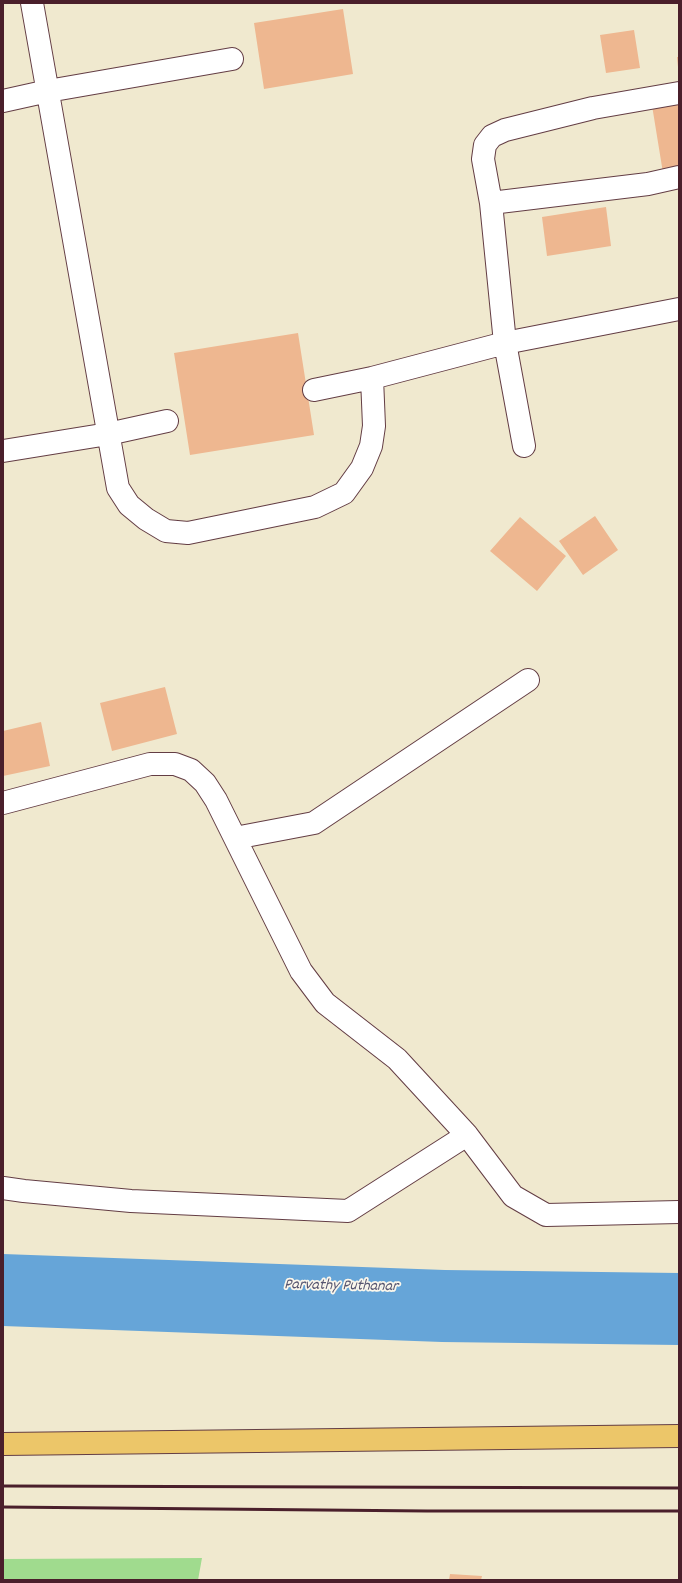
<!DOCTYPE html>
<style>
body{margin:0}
#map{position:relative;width:682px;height:1583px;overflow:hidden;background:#f0e9cf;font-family:Dekko,sans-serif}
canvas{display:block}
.frame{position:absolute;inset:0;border:4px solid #4a1f2b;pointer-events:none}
</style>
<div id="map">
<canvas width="682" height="1583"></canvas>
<div class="frame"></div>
</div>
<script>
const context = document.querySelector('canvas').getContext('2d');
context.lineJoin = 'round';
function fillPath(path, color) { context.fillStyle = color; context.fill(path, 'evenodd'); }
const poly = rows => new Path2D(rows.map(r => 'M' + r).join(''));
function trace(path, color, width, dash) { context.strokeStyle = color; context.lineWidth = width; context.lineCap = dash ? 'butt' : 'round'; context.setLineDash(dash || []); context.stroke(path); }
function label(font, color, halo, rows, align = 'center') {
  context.font = font + ' Dekko,sans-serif'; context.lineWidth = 3.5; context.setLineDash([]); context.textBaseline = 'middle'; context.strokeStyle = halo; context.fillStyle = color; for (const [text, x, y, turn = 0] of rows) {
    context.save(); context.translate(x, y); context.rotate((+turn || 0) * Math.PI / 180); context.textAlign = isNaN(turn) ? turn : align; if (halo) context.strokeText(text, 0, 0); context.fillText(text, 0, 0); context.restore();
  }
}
fillPath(poly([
 [202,1558,198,1580,3,1580,3,1559]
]), '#a0db8e');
fillPath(poly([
 [3,1254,445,1270,679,1273,679,1345,442,1342,3,1326]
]), '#66a5d8');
fillPath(poly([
 [343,9,353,74,264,89,254,23],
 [634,30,640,68,606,73,600,35],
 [677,57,679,57,679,67,678,67],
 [679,82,679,170,663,173,649,87],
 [606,207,611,246,547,256,542,217],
 [298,333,314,435,190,455,174,353],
 [595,516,618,550,583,575,559,541],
 [520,517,566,556,537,591,490,551],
 [165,687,177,734,112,751,100,703],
 [41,722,50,766,3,776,3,731],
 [450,1574,482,1576,481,1580,449,1580]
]), '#eeb790');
const minor = poly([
 [32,3,118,488,129,505,146,519,166,531,188,533,315,507,344,493,362,468,371,446,374,426,372,378],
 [3,101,48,91,232,59],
 [491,203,648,184,679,177],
 [314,390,372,378,505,343,679,309],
 [524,446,505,343,491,203,483,159,485,145,492,136,505,130,593,108,679,93],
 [3,451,108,434,167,421],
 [3,803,150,764,175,764,191,770,205,783,216,800,301,971,325,1003,397,1059,467,1135,513,1196,546,1215,679,1212],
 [235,838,314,823,528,680],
 [3,1188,24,1191,131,1201,348,1211,467,1135]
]);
const major = poly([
 [3,1444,679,1436]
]);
trace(minor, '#633d44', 24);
trace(major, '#633d44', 24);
trace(minor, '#fff', 22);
trace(major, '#ecc669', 22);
trace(poly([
 [3,1486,679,1488],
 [3,1507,427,1511,679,1511]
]), '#4a1f2b', 3);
label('italic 16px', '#555570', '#fbf7ec', [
 ["Parvathy Puthanar",341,1287,1]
]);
</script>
